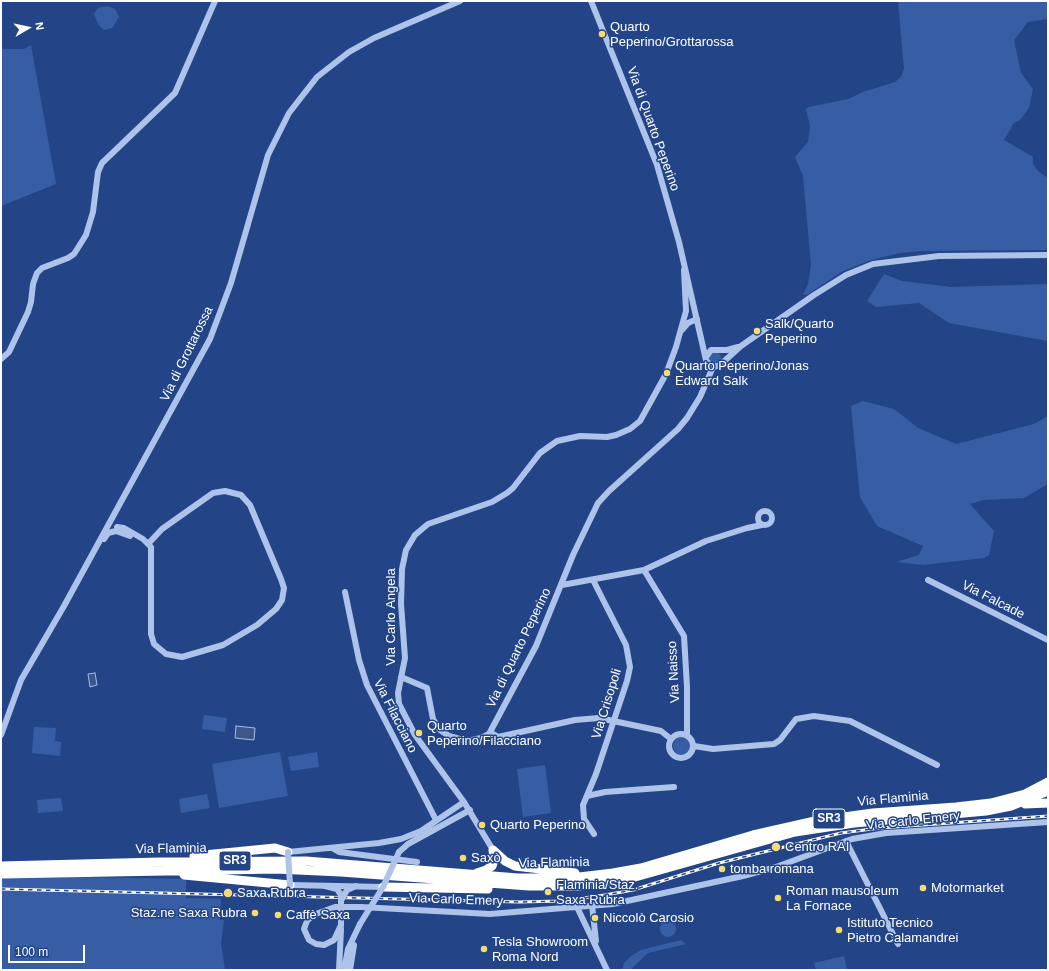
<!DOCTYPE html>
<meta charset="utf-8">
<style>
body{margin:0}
#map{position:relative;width:1049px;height:971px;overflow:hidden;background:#234588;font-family:Helvetica,sans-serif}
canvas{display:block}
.frame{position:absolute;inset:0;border:2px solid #fff;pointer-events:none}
.north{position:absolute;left:8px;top:8px;width:40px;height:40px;-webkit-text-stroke:3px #234588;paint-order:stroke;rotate:81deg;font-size:11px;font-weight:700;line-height:16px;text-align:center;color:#fff}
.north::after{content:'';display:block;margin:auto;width:14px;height:18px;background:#fff;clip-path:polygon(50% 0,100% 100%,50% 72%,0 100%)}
.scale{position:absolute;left:8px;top:945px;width:77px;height:18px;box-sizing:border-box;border:2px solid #fff;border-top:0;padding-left:5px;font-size:12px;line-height:14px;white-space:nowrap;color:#fff;-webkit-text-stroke:3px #234588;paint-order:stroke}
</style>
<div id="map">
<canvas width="1049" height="971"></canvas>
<div class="frame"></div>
<div class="north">N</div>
<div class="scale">100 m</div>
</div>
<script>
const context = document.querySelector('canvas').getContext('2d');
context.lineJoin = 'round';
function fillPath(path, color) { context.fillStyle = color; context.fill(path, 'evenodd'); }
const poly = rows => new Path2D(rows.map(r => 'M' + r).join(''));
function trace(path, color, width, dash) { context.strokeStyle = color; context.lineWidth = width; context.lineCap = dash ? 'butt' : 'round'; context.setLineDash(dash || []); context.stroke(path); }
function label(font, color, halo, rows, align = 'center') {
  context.font = font + ' Helvetica,sans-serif'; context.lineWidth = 3; context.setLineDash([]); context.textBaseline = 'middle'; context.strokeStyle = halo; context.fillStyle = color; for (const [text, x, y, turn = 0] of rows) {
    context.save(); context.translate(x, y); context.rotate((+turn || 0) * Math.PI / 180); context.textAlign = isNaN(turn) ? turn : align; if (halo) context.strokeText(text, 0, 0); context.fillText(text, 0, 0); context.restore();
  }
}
fillPath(poly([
 [898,1,1048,1,1048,19,1028,22,1014,40,1021,73,1033,89,1029,108,1020,120,1014,123,1004,140,1033,157,1033,164,1038,171,1048,178,1048,250,920,251,900,253,871,260,843,271,808,294,803,295,808,284,811,265,803,176,795,157,808,142,810,126,806,109,809,107,848,99,863,92,895,82,901,77,904,69],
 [108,6,115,9,119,17,112,28,104,30,98,24,94,14,98,8],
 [31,45,56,184,1,206,1,49,24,49],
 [884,274,902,281,951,287,1048,284,1048,341,949,323,919,303,876,307,867,301],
 '709 358a6 6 0 1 1 12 0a6 6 0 1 1-12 0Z',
 [863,401,894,409,918,428,956,444,1034,424,1048,416,1048,484,1024,498,984,500,970,504,994,531,989,555,984,558,923,565,896,562,919,555,923,546,877,526,860,497,851,406],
 [204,715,227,718,225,732,202,729],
 [34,727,56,728,55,741,61,742,60,756,32,753],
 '673 746a9 9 0 1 1 18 0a9 9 0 1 1-18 0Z',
 [280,752,288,796,219,808,212,764],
 [317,752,319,767,291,771,288,757],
 [545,765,551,813,523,817,517,769],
 [207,794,210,808,181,813,179,799],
 [61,798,63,811,38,813,37,800],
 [71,877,186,879,186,898,221,899,220,920,224,920,221,944,225,970,1,970,1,878],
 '660 929a8 8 0 1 1 16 0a8 8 0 1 1-16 0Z',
 [681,940,686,944,648,953,630,970,622,970,624,963,631,956,641,950],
 [844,956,847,970,816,970,814,963]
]), '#375ea5');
const water = poly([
 [95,673,97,685,90,687,88,674,95,673],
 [236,726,255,728,254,740,235,738,236,726]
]);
fillPath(water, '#3f5788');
trace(water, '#a2bdeb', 1);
trace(poly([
 [591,1,657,165,679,242,706,360,710,365,714,367,720,365,741,346,814,295,846,275,873,264,939,256,1048,255],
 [682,330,688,323,697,319],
 [706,357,711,350,727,350,738,347],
 [1,359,9,352,28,312,31,302,33,284,37,273,42,268,68,258,74,254,86,235,93,212,98,172,102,163,175,93,215,1],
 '758 518a7 7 0 1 1 14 0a7 7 0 1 1-14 0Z',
 [117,527,124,528,143,539,151,547,151,634,154,644,166,654,182,657,223,645,257,625,276,609,282,600,284,588,281,579,250,505,241,495,225,491,213,493,162,529,148,544],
 [104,539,108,533,116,531,130,536],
 [644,570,684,636,687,687,687,735],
 [593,580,626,645,630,667,627,681,596,774,583,805,584,819,594,834],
 [928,580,1048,640],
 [562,585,644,570,706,541,747,528,762,525],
 [345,592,359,660,367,685,436,820],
 [401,677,427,688,433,719,440,730,449,736,467,741,481,738,489,734,536,646,573,555,598,503,609,491,678,429,687,418,700,397,713,367],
 [490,732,498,737,575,720,599,718,661,731,671,739],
 '669 746a12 12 0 1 1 24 0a12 12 0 1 1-24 0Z',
 [1,735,21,680,64,606,210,339,231,283,268,155,289,113,317,77,349,52,374,38,460,1],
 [694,746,713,749,774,744,780,740,796,719,814,716,850,721,937,765],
 [587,796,605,792,674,787],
 [846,841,898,944],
 [332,848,339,852,417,862],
 [493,850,464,802,415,735,399,704,398,693,405,658,401,604,402,569,406,550,415,535,428,524,492,502,507,493,513,488,540,453,557,441,580,436,607,437,616,435,630,429,640,421,666,374,676,347,686,311,684,270],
 [288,852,379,843,401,839,421,831,464,802],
 [399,852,408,844,470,810],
 [290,885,383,887],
 [592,905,596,941],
 [577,907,607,970],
 [341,925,334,940,324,945,316,944,309,940,304,929,307,921,313,915,335,907,361,907,490,914,613,904,743,876,776,867,852,839,886,833,1048,822],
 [339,970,341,929],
 [344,970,348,949,360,924],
 [350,970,354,945]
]), '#aec3ea', 6);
trace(poly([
 [1025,804,1048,803],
 [493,850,505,861,515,866,575,873],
 [194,856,275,848,288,852],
 [1,866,160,862,306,861,518,878,571,878,613,873,641,868,753,835,815,821,873,813,956,807,991,803,1025,794,1048,782],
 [477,873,486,870,492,866,494,860,493,850],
 [1,874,276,869,341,872,529,886,578,886,628,879,795,832,854,823,986,811,1011,806,1048,791],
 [184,875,290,885],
 [383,887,488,889]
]), '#fff', 9);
const rail = poly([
 [1,889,519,902,562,901,605,895,633,890,719,863,841,833,880,828,1048,816]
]);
trace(rail, '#fff', 3);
trace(rail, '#234588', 1.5, [4.5]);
trace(poly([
 [288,852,290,885],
 [325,886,337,889,341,895,341,925],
 [342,899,347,890,356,886],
 [360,924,383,887,399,852]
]), '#aec3ea', 6);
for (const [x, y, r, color] of [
 [602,34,4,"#f5db70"],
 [757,331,4,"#f5db70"],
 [667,373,4,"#f5db70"],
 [419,733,4,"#f5db70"],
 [482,825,4,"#f5db70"],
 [776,847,5,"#f5db70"],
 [463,858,4,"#f5db70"],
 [722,869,4,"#f5db70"],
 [923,888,4,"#f5db70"],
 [548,892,4,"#f5db70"],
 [228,893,5,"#f5db70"],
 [778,898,4,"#f5db70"],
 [255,913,4,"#f5db70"],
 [278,915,4,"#f5db70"],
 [595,918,4,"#f5db70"],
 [839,930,4,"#f5db70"],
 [484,949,4,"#f5db70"]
]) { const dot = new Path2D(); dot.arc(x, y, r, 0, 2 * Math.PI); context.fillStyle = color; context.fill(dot); trace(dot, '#234588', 1.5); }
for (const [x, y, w] of [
 [829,819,32],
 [235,861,32]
]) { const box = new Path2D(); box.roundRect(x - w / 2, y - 10, w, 20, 3); context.fillStyle = '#234588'; context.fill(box); trace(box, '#fff', 1); }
label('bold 12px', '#fff', null, [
 ["SR3",829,819],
 ["SR3",235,861]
]);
label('13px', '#fff', '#234588', [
 ["Quarto",610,27],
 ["Peperino/Grottarossa",610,42],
 ["Salk/Quarto",765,324],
 ["Peperino",765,339],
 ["Quarto Peperino/Jonas",675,366],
 ["Edward Salk",675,381],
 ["Quarto",427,726],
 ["Peperino/Filacciano",427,741],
 ["Quarto Peperino",490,825],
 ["Centro RAI",785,847],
 ["Saxò",471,858],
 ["tomba romana",730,869],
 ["Flaminia/Staz.",556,885],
 ["Saxa Rubra",556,900],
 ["Motormarket",931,888],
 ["Roman mausoleum",786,891],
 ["La Fornace",786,906],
 ["Saxa Rubra",237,893],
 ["Staz.ne Saxa Rubra",247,913,"right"],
 ["Caffè Saxa",286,915],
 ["Niccolò Carosio",603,918],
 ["Istituto Tecnico",847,923],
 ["Pietro Calamandrei",847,938],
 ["Tesla Showroom",492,942],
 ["Roma Nord",492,957]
], 'left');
label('13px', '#fff', '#234588', [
 ["Via di Quarto Peperino",653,129,70],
 ["Via di Grottarossa",187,354,-64],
 ["Via Falcade",993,600,27],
 ["Via Carlo Angela",391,617,-90],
 ["Via di Quarto Peperino",519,648,-64],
 ["Via Naisso",674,672,-93],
 ["Via Crisopoli",607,704,-73],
 ["Via Filacciano",395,716,63],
 ["Via Flaminia",893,799,-5],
 ["Via Carlo Emery",913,821,-6],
 ["Via Flaminia",171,849,-1],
 ["Via Flaminia",554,863,-1],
 ["Via Carlo Emery",456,900,2]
]);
</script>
